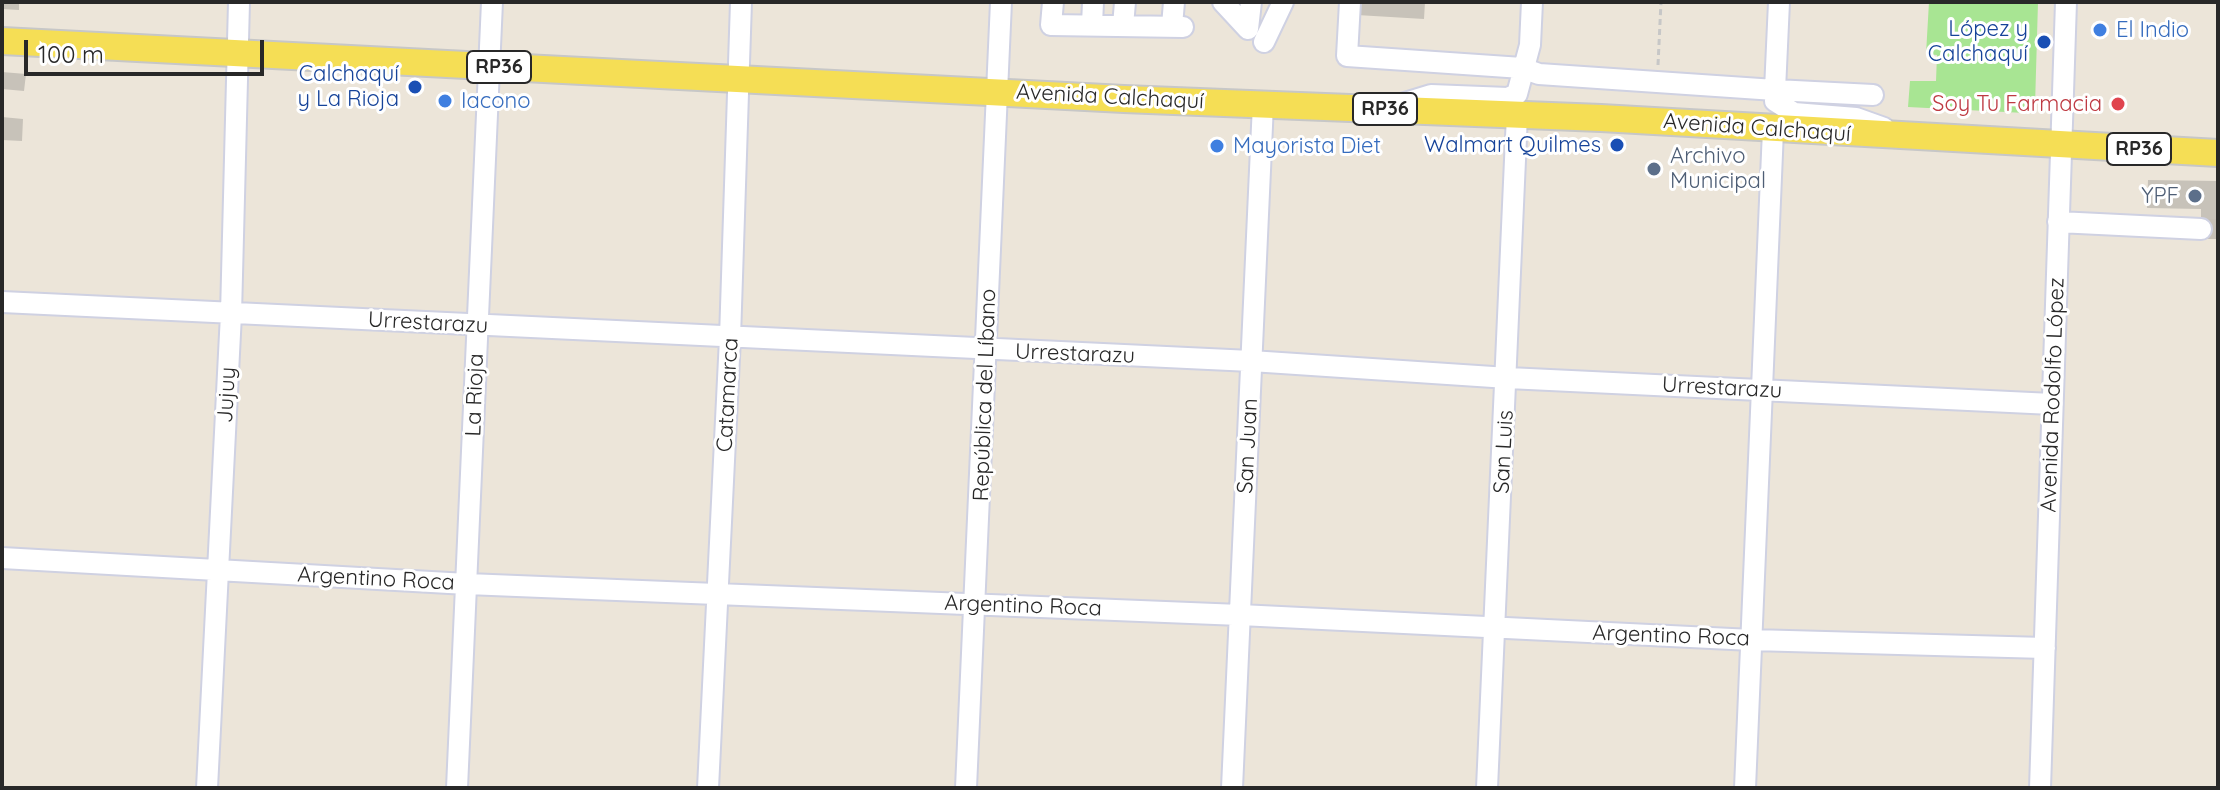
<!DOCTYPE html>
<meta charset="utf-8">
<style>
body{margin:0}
#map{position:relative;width:2220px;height:790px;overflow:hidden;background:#ece5d9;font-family:Quicksand,sans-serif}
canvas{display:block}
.frame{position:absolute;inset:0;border:4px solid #282828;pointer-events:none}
.scale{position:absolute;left:24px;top:40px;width:240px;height:36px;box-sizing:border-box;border:4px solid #282828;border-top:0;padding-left:10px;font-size:24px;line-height:28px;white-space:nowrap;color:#282828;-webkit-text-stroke:6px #fff;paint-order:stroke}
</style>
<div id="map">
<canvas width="2220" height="790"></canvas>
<div class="frame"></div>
<div class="scale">100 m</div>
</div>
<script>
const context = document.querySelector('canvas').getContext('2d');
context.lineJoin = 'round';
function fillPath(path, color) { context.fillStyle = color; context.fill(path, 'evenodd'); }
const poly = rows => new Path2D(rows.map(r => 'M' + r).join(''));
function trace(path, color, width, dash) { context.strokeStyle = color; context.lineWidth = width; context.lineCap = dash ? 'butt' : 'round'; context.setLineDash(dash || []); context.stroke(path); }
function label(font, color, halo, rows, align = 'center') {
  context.font = font + ' Quicksand,sans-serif'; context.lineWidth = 6; context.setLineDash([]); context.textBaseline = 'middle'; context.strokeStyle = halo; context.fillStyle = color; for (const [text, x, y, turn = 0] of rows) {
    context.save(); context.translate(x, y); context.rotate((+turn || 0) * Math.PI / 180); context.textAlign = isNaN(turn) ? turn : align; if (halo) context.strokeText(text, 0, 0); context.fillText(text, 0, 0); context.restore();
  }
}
fillPath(poly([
 [1929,2,2038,2,2035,106,2025,113,1908,107,1910,81,1936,81,1937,55,1926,54]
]), '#a8e593');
fillPath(poly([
 [2,2,19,2,19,10,2,9],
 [1358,2,1425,2,1424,19,1357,15],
 [2,72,26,74,24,91,2,89],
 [2,117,23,119,22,141,2,140],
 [2148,180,2218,181,2218,234,2201,234,2201,209,2147,208]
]), '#c7c2b9');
trace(poly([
 [2201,229,2218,229]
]), '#c5bfb6', 20, [20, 10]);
const minor = poly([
 [1053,2,1051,25,1183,27],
 [1223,2,1248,29],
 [1350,2,1347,56,1522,68,1539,74,1775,90,1779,2],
 [1092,25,1093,2],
 [1123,26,1125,2],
 [1172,26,1174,2],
 [1248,29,1251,2],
 [1264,42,1283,2],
 [1873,95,1775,90,1775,101,1794,113,1856,118,1884,128],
 [1395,106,1431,95,1508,98,1517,94,1530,45,1532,2],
 [2058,222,2201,229],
 [2,302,1251,361,1508,378,2052,404],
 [2,558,467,584,1240,615,1752,640,2045,648],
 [207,788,231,314,239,2],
 [457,788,492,2],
 [708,788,730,338,741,2],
 [966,788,1001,2],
 [1232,788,1263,104],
 [1487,788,1517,115],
 [1745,788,1773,130],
 [2040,788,2066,2]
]);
const major = poly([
 [2,41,1124,99,1601,118,2218,153]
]);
trace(minor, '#cfd1e2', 24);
trace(major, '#c7c7c7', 30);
trace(poly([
 [1658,65,1661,2]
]), '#c7c7c7', 3, [6, 4]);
trace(minor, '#fff', 20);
trace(major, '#f5de55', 26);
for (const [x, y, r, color] of [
 [2100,30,8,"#3f7fe0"],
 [2044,42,8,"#1a4fb4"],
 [415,87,8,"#1a4fb4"],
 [445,101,8,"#3f7fe0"],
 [2118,104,8,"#e0444e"],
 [1617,145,8,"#1a4fb4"],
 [1217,146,8,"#3f7fe0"],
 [1654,169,8,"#5c6f8a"],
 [2195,196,8,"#5c6f8a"]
]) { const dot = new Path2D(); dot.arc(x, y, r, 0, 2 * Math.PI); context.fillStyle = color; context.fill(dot); trace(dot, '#fff', 3); }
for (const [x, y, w] of [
 [499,67,64],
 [1385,109,64],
 [2139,149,64]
]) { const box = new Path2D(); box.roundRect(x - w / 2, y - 16, w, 32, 6); context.fillStyle = '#fff'; context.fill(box); trace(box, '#282828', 2); }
label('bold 20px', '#282828', null, [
 ["RP36",499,67],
 ["RP36",1385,109],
 ["RP36",2139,149]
]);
label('22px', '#164399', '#fff', [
 ["López y",2028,29],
 ["Calchaquí",2028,54],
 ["Calchaquí",399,74],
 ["y La Rioja",399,99],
 ["Walmart Quilmes",1601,145]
], 'right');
label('22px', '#366cbe', '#fff', [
 ["El Indio",2116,30],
 ["Iacono",461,101],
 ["Mayorista Diet",1233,146]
], 'left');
label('22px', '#282828', '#fff', [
 ["Avenida Calchaquí",1110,97,3],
 ["Avenida Calchaquí",1757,128,4],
 ["Urrestarazu",428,323,3],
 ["Urrestarazu",1075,354,2],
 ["Urrestarazu",1722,388,3],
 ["Jujuy",227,395,-87],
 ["La Rioja",475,395,-88],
 ["Catamarca",728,395,-87],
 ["República del Líbano",985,395,-88],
 ["Avenida Rodolfo López",2053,395,-88],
 ["San Juan",1248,446,-87],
 ["San Luis",1504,452,-87],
 ["Argentino Roca",376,579,3],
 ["Argentino Roca",1023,606,2],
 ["Argentino Roca",1671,636,2]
]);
label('22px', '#be3a42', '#fff', [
 ["Soy Tu Farmacia",2102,104]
], 'right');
label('22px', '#4e5e75', '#fff', [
 ["Archivo",1670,156],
 ["Municipal",1670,181],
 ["YPF",2179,196,"right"]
], 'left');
</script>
